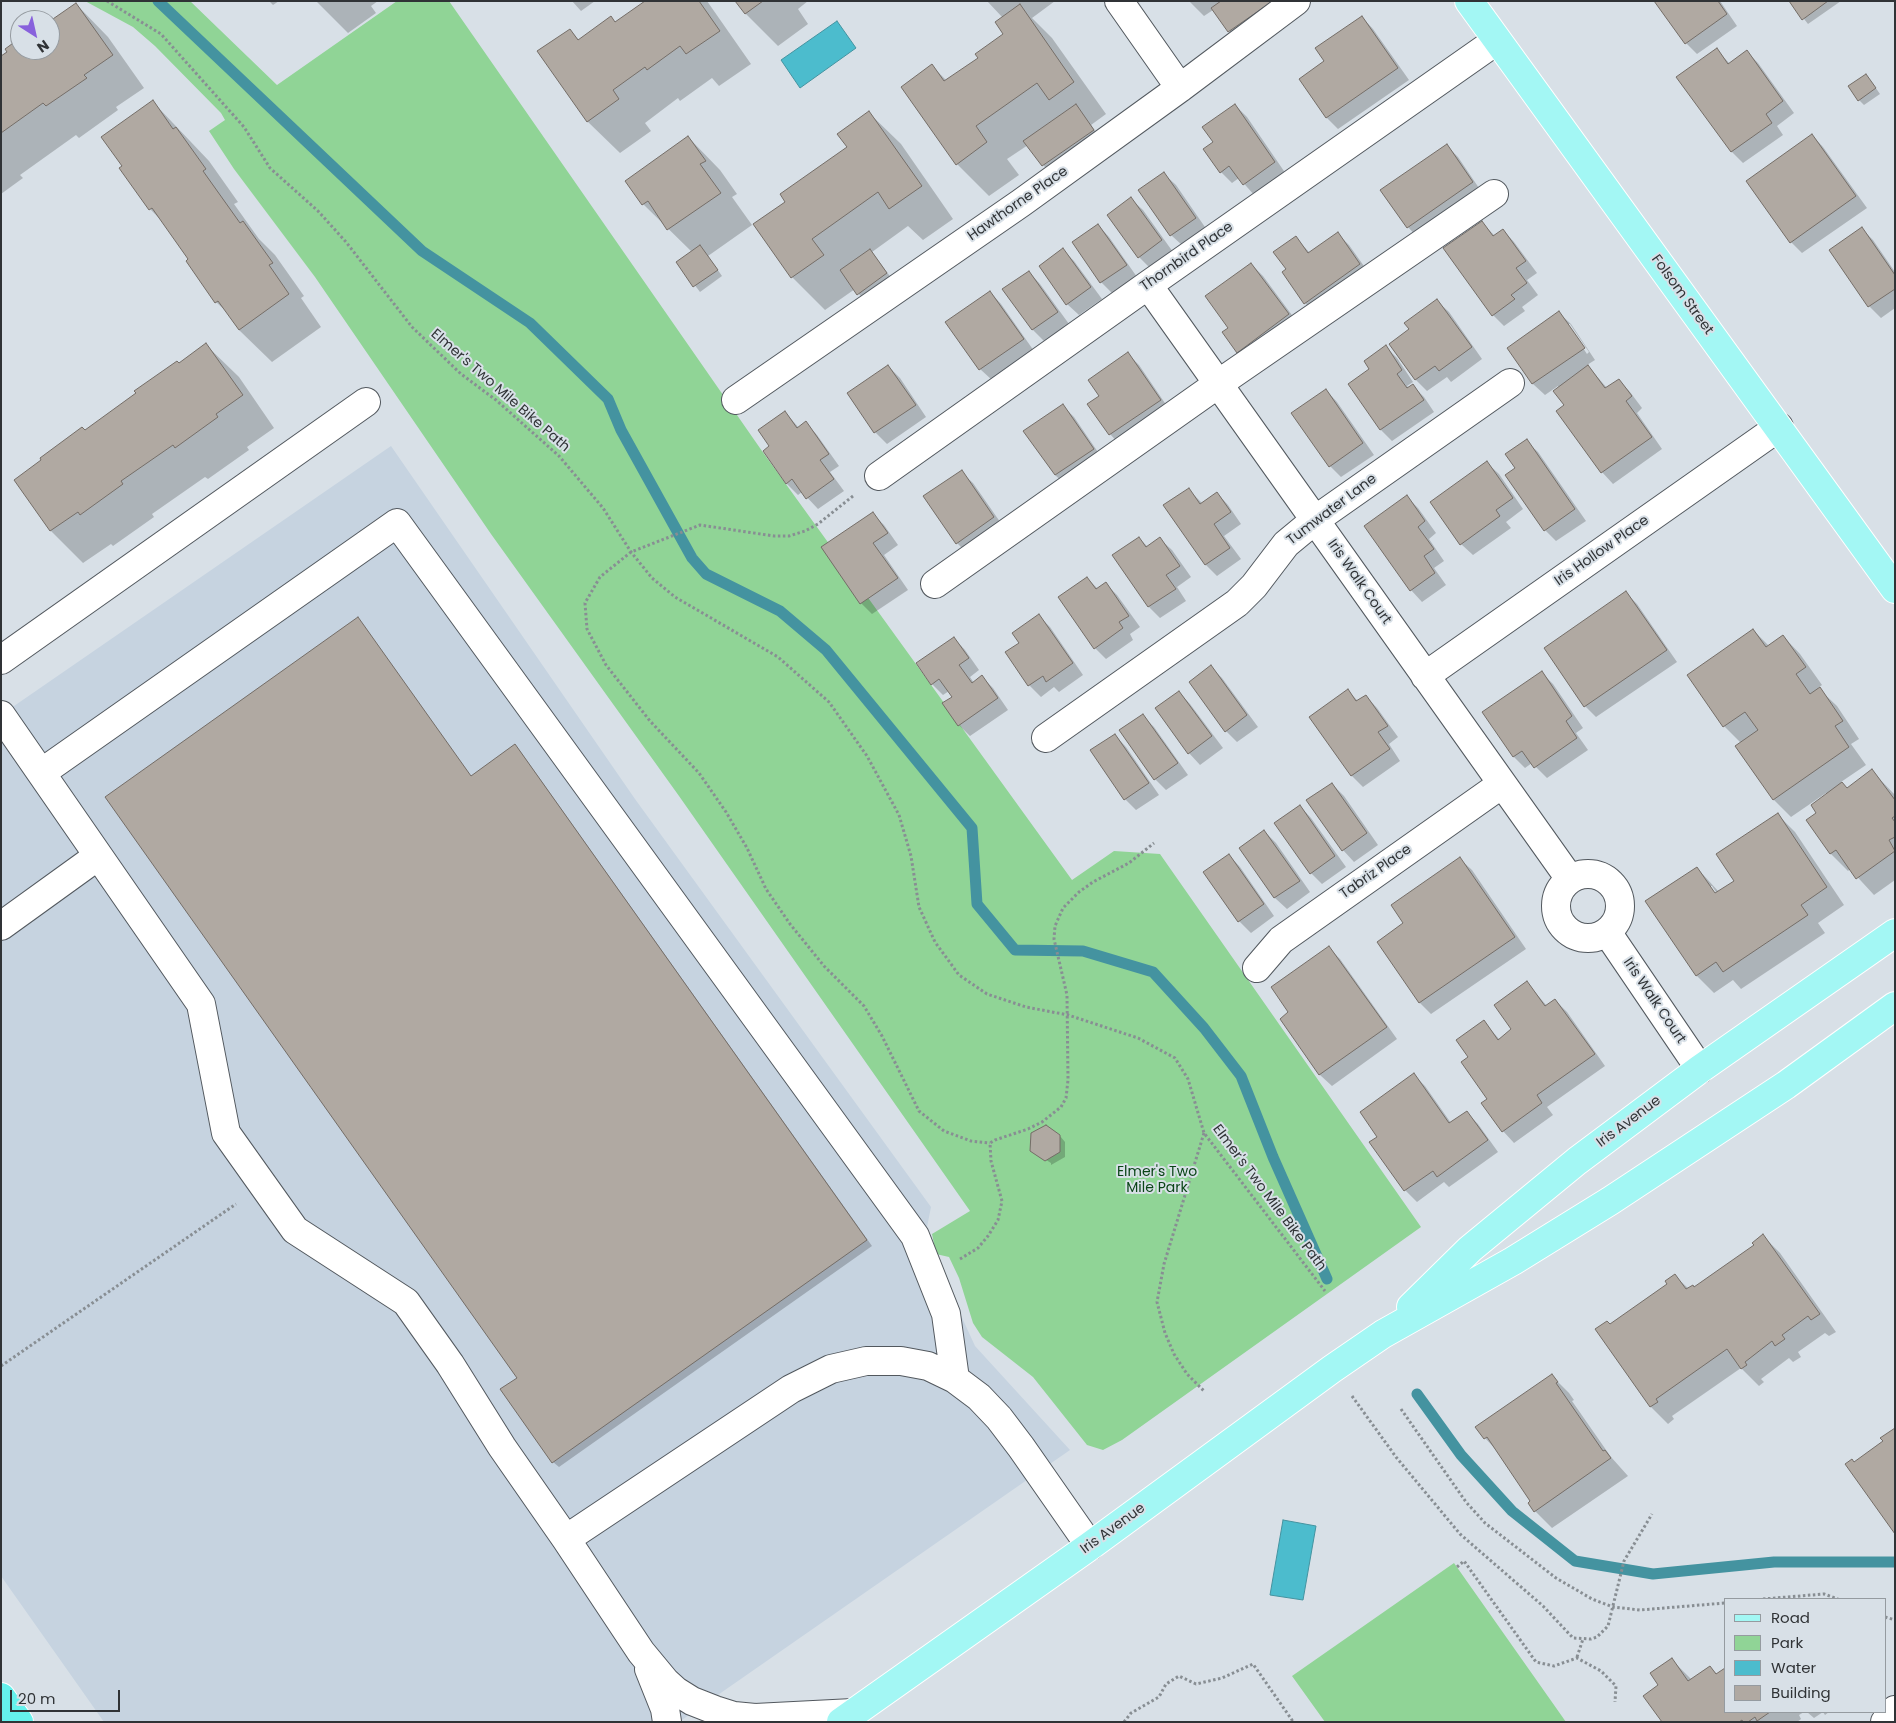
<!DOCTYPE html>
<style>
body{margin:0}
#map{position:relative;width:1896px;height:1723px;overflow:hidden;background:#d8e0e7;font-family:Poppins,sans-serif}
canvas{display:block}
.frame{position:absolute;inset:0;border:2px solid #303336;pointer-events:none}
.legend{position:absolute;left:1724px;top:1598px;width:162px;height:115px;box-sizing:border-box;background:#d8e0e7;border:1px solid #959ba0;margin:0;padding:6px 9px;list-style:none;font-size:15px;color:#303336}
.legend li{display:flex;align-items:center;gap:10px;height:25px}
.legend b{width:25px;border:1px solid #959ba0}
.north{position:absolute;left:10px;top:10px;width:50px;height:50px;box-sizing:border-box;background:#d8e0e7;border:1px solid #959ba0;border-radius:50%;rotate:145deg;font-size:14px;font-weight:700;line-height:20px;text-align:center;color:#303336}
.north::after{content:'';display:block;margin:auto;width:18px;height:22px;background:#8861dc;clip-path:polygon(50% 0,100% 100%,50% 72%,0 100%)}
.scale{position:absolute;left:10px;top:1690px;width:110px;height:22px;box-sizing:border-box;border:2px solid #303336;border-top:0;padding-left:6px;font-size:15px;line-height:18px;white-space:nowrap;color:#303336;-webkit-text-stroke:4px #d8e0e7;paint-order:stroke}
</style>
<div id="map">
<canvas width="1896" height="1723"></canvas>
<div class="frame"></div>
<ul class="legend">
<li><b style="height:6px;background:#a3f7f4"></b>Road</li>
<li><b style="height:14px;background:#90d496"></b>Park</li>
<li><b style="height:14px;background:#4cbccd"></b>Water</li>
<li><b style="height:14px;background:#b0a9a2"></b>Building</li>
</ul>
<div class="north">N</div>
<div class="scale">20 m</div>
</div>
<script>
const context = document.querySelector('canvas').getContext('2d');
context.lineJoin = 'round';
function fillPath(path, color) { context.fillStyle = color; context.fill(path, 'evenodd'); }
const poly = rows => new Path2D(rows.map(r => 'M' + r).join(''));
function trace(path, color, width, dash) { context.strokeStyle = color; context.lineWidth = width; context.lineCap = dash ? 'butt' : 'round'; context.setLineDash(dash || []); context.stroke(path); }
function label(font, color, halo, rows, align = 'center') {
  context.font = font + ' Poppins,sans-serif'; context.lineWidth = 4; context.setLineDash([]); context.textBaseline = 'middle'; context.strokeStyle = halo; context.fillStyle = color; for (const [text, x, y, turn = 0] of rows) {
    context.save(); context.translate(x, y); context.rotate((+turn || 0) * Math.PI / 180); context.textAlign = isNaN(turn) ? turn : align; if (halo) context.strokeText(text, 0, 0); context.fillText(text, 0, 0); context.restore();
  }
}
fillPath(poly([
 [391,446,635,799,931,1207,925,1237,975,1346,1070,1450,679,1722,104,1722,1,1576,1,715]
]), '#c6d3e0');
fillPath(poly([
 [85,1,190,1,277,85,397,1,449,1,762,451,1072,880,1114,851,1160,854,1421,1227,1122,1440,1103,1450,1087,1445,1033,1377,982,1337,973,1323,959,1278,949,1257,936,1254,932,1234,970,1211,679,796,491,534,315,277,234,169,209,131,225,120,221,113,155,46,133,27],
 [1454,1563,1566,1722,1325,1722,1292,1676]
]), '#90d496');
const water = poly([
 [837,21,856,48,800,88,781,60,837,21],
 [1283,1520,1316,1526,1303,1600,1270,1595,1283,1520]
]);
fillPath(water, '#4cbccd');
trace(water, '#4493a0', 1);
fillPath(poly([
 [269,1,279,1,273,5],
 [316,1,378,1,371,6,376,13,348,33],
 [572,1,595,1,581,11],
 [647,1,707,1,751,64,719,86,712,78,680,101,678,98,645,123,651,131,620,153,587,121,570,30,579,40,611,18,616,23],
 [737,1,808,1,798,9,808,24,778,46,745,13],
 [987,1,1055,1,1032,18,1052,38,1106,114,1091,125,1098,135,1048,171,1028,145,1007,159,1019,175,989,196,957,164,932,66,947,81,980,58,1005,35,1003,18],
 [1189,1,1284,1,1234,37,1213,10,1204,16],
 [1656,1,1720,1,1737,26,1697,54,1686,43],
 [1790,1,1841,1,1808,24],
 [76,4,108,37,144,88,116,107,118,110,79,138,76,135,20,175,23,178,1,194,1,57,20,39,20,50,50,50,50,22],
 [1362,17,1373,29,1409,80,1338,129,1327,118,1301,79,1325,62],
 [1717,50,1730,64,1747,52,1758,63,1794,113,1777,126,1783,135,1743,163,1732,152,1678,77],
 [1871,81,1880,94,1864,105,1859,100],
 [153,102,209,161,238,202,234,204,259,239,275,255,304,296,301,298,321,327,272,362,239,330,230,315,216,302,190,260,164,223,150,209,124,166],
 [1235,105,1247,117,1286,174,1255,196,1239,178,1232,183,1221,172,1214,142],
 [868,112,901,144,953,219,923,240,908,226,872,252,892,279,863,299,855,289,825,310,792,277,755,224,786,202,848,148],
 [1812,135,1823,147,1867,208,1802,253,1791,242],
 [688,137,720,170,737,194,732,197,752,225,708,256,722,276,700,292,678,263,692,252,643,204,627,181],
 [1447,146,1458,157,1483,194,1419,239,1408,227],
 [1164,174,1176,185,1207,230,1183,246,1171,235],
 [1131,199,1143,210,1173,252,1150,268,1139,257],
 [1482,223,1495,236,1503,230,1514,242,1537,273,1527,280,1538,295,1522,307,1525,311,1504,326,1493,315],
 [1098,225,1109,237,1137,277,1113,294,1101,282,1074,242],
 [1862,229,1873,240,1895,272,1895,308,1881,318,1869,306,1830,251],
 [1338,234,1349,245,1371,276,1316,314,1305,303,1287,270,1296,238,1310,253],
 [1063,250,1074,261,1102,299,1079,315,1067,304],
 [1251,264,1263,276,1300,326,1249,364,1238,352,1229,328],
 [1029,272,1040,284,1069,324,1044,341,1033,330,1004,290],
 [990,292,1001,304,1034,351,992,380,980,369,947,322],
 [1437,301,1449,312,1482,359,1451,382,1447,377,1427,391,1415,379,1411,330],
 [1559,313,1571,324,1595,360,1587,365,1607,388,1619,380,1630,392,1642,408,1637,413,1662,449,1613,484,1602,472,1566,406,1558,386,1545,395,1533,384,1509,348],
 [1567,324,1570,324,1589,352,1587,354],
 [206,345,239,377,274,428,247,447,249,450,208,479,205,477,152,514,154,517,113,546,111,544,83,563,51,531,15,480],
 [1386,347,1397,358,1413,382,1407,386,1409,388,1413,386,1424,397,1434,412,1392,441,1381,430,1349,384,1371,369],
 [1128,354,1139,365,1171,412,1121,446,1110,434],
 [888,366,900,378,926,417,887,444,875,432,848,393],
 [1326,390,1337,402,1374,455,1341,477,1330,466],
 [1062,405,1074,417,1104,461,1067,486,1055,475],
 [785,412,799,428,806,423,817,435,839,466,830,472,844,491,818,509,802,492,798,495,786,483,771,447],
 [1526,441,1538,452,1586,521,1556,541,1545,530,1517,468],
 [1487,463,1499,474,1523,509,1506,522,1511,528,1473,555,1461,544],
 [961,472,973,483,1005,529,968,554,957,543],
 [1189,490,1202,503,1217,493,1228,505,1241,524,1224,536,1241,559,1217,576,1206,565,1165,506],
 [1407,497,1418,508,1436,533,1429,539,1444,561,1434,568,1446,585,1422,602,1411,590],
 [872,513,884,525,898,545,884,555,908,590,872,614,861,603],
 [1139,538,1148,547,1160,539,1172,550,1191,577,1177,587,1186,601,1160,618,1149,607,1114,556],
 [1087,578,1098,589,1106,584,1117,595,1140,627,1130,634,1133,640,1106,659,1095,648],
 [1626,593,1637,604,1677,662,1596,717,1585,706],
 [1039,616,1050,627,1083,675,1059,692,1054,687,1041,697,1029,685,1007,653,1021,643],
 [358,619,471,777,515,746,520,751,872,1246,559,1467,553,1462,519,1378],
 [1753,630,1769,646,1783,636,1800,654,1822,685,1818,688,1837,706,1859,739,1851,744,1866,765,1841,782,1847,789,1872,771,1895,795,1895,880,1874,895,1850,869,1848,871,1831,854,1808,820,1818,813,1827,794,1826,793,1791,817,1774,800,1737,746,1741,743,1724,726],
 [954,638,965,650,979,670,970,677,974,683,982,677,993,688,1008,710,970,736,959,725,953,697,949,691,943,695,932,684],
 [1211,667,1222,678,1258,727,1237,742,1226,731],
 [1542,673,1553,684,1583,728,1576,733,1588,750,1547,778,1532,763,1525,768,1514,757,1483,713],
 [1348,691,1358,701,1366,696,1377,708,1398,737,1389,744,1400,761,1363,787,1351,775],
 [1179,692,1190,704,1223,748,1200,765,1189,753],
 [1142,715,1154,727,1188,775,1166,790,1155,779],
 [1115,735,1126,747,1159,795,1136,810,1125,799],
 [1332,784,1344,796,1378,845,1354,862,1343,850],
 [1300,806,1311,818,1346,867,1322,884,1311,873],
 [1778,815,1795,832,1844,905,1818,923,1825,933,1741,989,1733,980,1714,993,1696,975,1697,868,1719,892,1736,881],
 [1709,886,1712,886,1720,898,1718,899],
 [1264,831,1276,843,1310,892,1287,909,1275,898,1240,848],
 [1229,855,1240,867,1274,916,1251,933,1239,921,1205,872],
 [1460,859,1472,870,1526,949,1431,1014,1420,1003,1379,942,1405,923],
 [1329,948,1340,959,1397,1039,1332,1086,1320,1075,1281,1019,1290,1013],
 [1527,983,1547,1006,1555,1000,1567,1012,1605,1066,1547,1107,1553,1115,1514,1143,1503,1131,1470,1058,1484,1022,1500,1040,1513,1030],
 [1414,1075,1425,1086,1451,1123,1467,1113,1478,1124,1498,1152,1449,1187,1444,1182,1417,1202,1405,1190,1371,1142,1379,1137],
 [1060,1136,1065,1142,1065,1157,1051,1165,1051,1163,1035,1153],
 [1763,1236,1780,1253,1836,1332,1829,1336,1825,1333,1798,1352,1801,1357,1793,1362,1789,1358,1761,1379,1764,1382,1759,1386,1741,1368,1672,1416,1674,1419,1668,1424,1651,1407,1597,1330,1610,1325,1669,1284,1675,1276,1689,1289,1695,1289,1756,1246],
 [1552,1376,1569,1393,1574,1400,1572,1401,1611,1457,1628,1476,1552,1528,1535,1511,1532,1501,1499,1453,1485,1438],
 [1672,1660,1692,1680,1710,1667,1718,1675,1725,1712,1804,1712,1799,1715,1801,1719,1797,1722,1664,1722,1660,1685],
 [1807,1712,1829,1712,1825,1715,1823,1712,1814,1718]
]), '#0003');
trace(poly([
 [158,1,422,251,530,323,608,399,621,430,692,558,706,574,780,611,826,650,972,828,977,904,1015,950,1083,951,1153,972,1204,1028,1241,1076,1273,1157,1327,1279],
 [1417,1394,1461,1455,1512,1511,1575,1561,1653,1574,1774,1562,1895,1562]
]), '#4493a0', 11);
const building = poly([
 [645,1,699,1,720,31,686,54,680,46,647,70,645,67,613,90,619,99,587,122,537,51,570,29,578,40,611,16,615,22,645,1],
 [735,1,763,1,745,14,735,1],
 [1221,1,1273,1,1228,32,1211,8,1221,1],
 [1654,1,1718,1,1727,14,1685,44,1654,1],
 [1789,1,1828,1,1802,20,1789,1],
 [76,3,113,55,84,75,87,78,46,106,43,103,1,133,1,56,7,52,5,49,20,38,20,50,50,50,50,21,76,3],
 [1020,4,1074,82,1049,100,1037,83,976,126,987,142,956,165,901,87,932,64,944,81,978,58,975,54,1003,34,995,22,1020,4],
 [1362,16,1398,68,1326,118,1299,79,1324,61,1315,48,1362,16],
 [1717,48,1728,64,1747,50,1783,101,1766,114,1772,123,1731,152,1676,77,1717,48],
 [1866,74,1876,88,1858,101,1848,86,1866,74],
 [153,100,173,129,176,127,206,169,203,171,240,223,243,221,273,263,269,265,289,294,239,330,218,301,215,303,186,261,188,259,152,208,149,210,119,168,122,166,101,137,153,100],
 [1076,104,1094,130,1042,166,1023,141,1076,104],
 [1235,104,1275,162,1243,185,1229,166,1220,173,1203,149,1213,142,1202,127,1235,104],
 [869,111,922,186,889,209,878,192,812,239,824,255,791,278,753,224,785,202,780,194,847,147,837,134,869,111],
 [1812,134,1856,196,1790,243,1746,181,1812,134],
 [688,136,706,161,700,164,721,193,667,230,648,201,642,205,625,181,688,136],
 [1447,144,1473,182,1407,228,1380,190,1447,144],
 [1164,172,1196,218,1170,236,1138,190,1164,172],
 [1131,197,1162,240,1138,258,1107,215,1131,197],
 [1482,221,1493,236,1503,229,1526,261,1516,268,1527,283,1511,295,1515,299,1492,316,1443,248,1482,221],
 [1098,224,1127,265,1100,283,1072,242,1098,224],
 [1862,227,1895,275,1895,289,1868,307,1829,250,1862,227],
 [1338,232,1360,264,1304,304,1282,272,1286,269,1273,252,1296,236,1308,253,1338,232],
 [700,245,718,270,693,287,676,262,700,245],
 [1063,248,1091,287,1066,305,1039,266,1063,248],
 [870,249,887,273,857,295,840,270,870,249],
 [1251,263,1289,314,1237,353,1222,332,1228,328,1205,296,1251,263],
 [1029,271,1058,312,1032,330,1002,289,1029,271],
 [990,291,1024,339,979,370,945,322,990,291],
 [1437,299,1472,347,1439,371,1435,366,1415,380,1389,344,1409,329,1404,323,1437,299],
 [1559,311,1585,348,1532,384,1507,348,1559,311],
 [206,343,243,395,216,414,218,417,175,448,173,445,121,481,123,484,80,515,78,512,50,531,14,480,41,460,40,458,82,427,85,430,136,393,134,391,177,361,179,363,206,343],
 [1386,345,1402,370,1397,374,1407,388,1413,384,1424,400,1380,430,1348,384,1369,369,1364,361,1386,345],
 [1128,352,1161,400,1109,435,1087,404,1099,396,1088,380,1128,352],
 [888,365,916,405,874,433,847,393,888,365],
 [1588,365,1605,388,1619,379,1632,396,1626,401,1652,437,1601,473,1556,411,1564,405,1553,391,1588,365],
 [1326,389,1363,443,1329,467,1291,413,1326,389],
 [1063,404,1094,449,1055,475,1023,431,1063,404],
 [785,411,797,428,806,421,829,454,820,460,834,479,806,499,792,479,786,484,763,451,769,446,758,430,785,411],
 [1527,439,1575,509,1544,531,1505,475,1515,468,1505,454,1527,439],
 [1487,461,1513,498,1496,510,1500,516,1460,545,1430,502,1487,461],
 [962,470,994,517,956,544,923,496,962,470],
 [1189,488,1200,504,1217,492,1231,512,1214,524,1230,548,1205,565,1163,505,1189,488],
 [1407,495,1425,521,1418,527,1434,549,1424,556,1435,573,1410,591,1364,526,1407,495],
 [873,512,888,533,873,543,898,578,860,604,821,547,873,512],
 [1139,537,1146,547,1160,537,1180,566,1166,575,1176,589,1148,607,1112,555,1139,537],
 [1087,577,1096,589,1106,582,1129,616,1119,622,1123,628,1094,649,1058,597,1087,577],
 [1626,591,1667,650,1584,707,1544,648,1626,591],
 [1039,614,1073,663,1046,682,1043,676,1028,686,1005,652,1019,643,1012,633,1039,614],
 [358,617,471,776,515,744,867,1240,552,1463,500,1389,517,1378,105,797,358,617],
 [1753,629,1766,647,1783,635,1806,667,1796,674,1810,694,1820,687,1843,721,1835,726,1849,747,1773,800,1735,746,1758,730,1745,712,1723,727,1687,675,1753,629],
 [954,637,969,658,959,665,972,683,982,675,998,698,958,726,942,703,952,697,939,679,931,685,916,663,954,637],
 [1211,665,1247,715,1225,732,1189,682,1211,665],
 [1542,671,1572,716,1566,721,1577,738,1534,768,1522,751,1513,757,1482,712,1542,671],
 [1348,689,1356,701,1366,695,1388,726,1378,732,1390,749,1351,776,1309,717,1348,689],
 [1179,691,1212,736,1188,754,1155,708,1179,691],
 [1143,714,1178,763,1154,780,1119,730,1143,714],
 [1115,734,1149,783,1124,800,1090,750,1115,734],
 [1872,769,1895,800,1895,816,1892,818,1895,822,1895,837,1889,840,1895,851,1856,879,1836,850,1830,854,1806,820,1816,813,1811,805,1842,782,1847,788,1872,769],
 [1332,783,1367,833,1342,851,1306,800,1332,783],
 [1300,805,1335,856,1310,874,1274,823,1300,805],
 [1778,813,1827,887,1801,905,1808,915,1723,972,1716,962,1696,976,1645,901,1697,867,1715,893,1734,881,1716,854,1778,813],
 [1264,830,1300,881,1274,898,1239,848,1264,830],
 [1229,854,1264,904,1238,922,1203,872,1229,854],
 [1460,857,1515,937,1419,1003,1377,942,1403,923,1391,905,1460,857],
 [1329,946,1387,1027,1319,1075,1280,1019,1288,1012,1271,987,1329,946],
 [1527,981,1545,1006,1555,999,1595,1054,1537,1095,1542,1103,1502,1132,1481,1103,1487,1099,1461,1062,1468,1057,1456,1040,1484,1020,1498,1040,1511,1029,1494,1005,1527,981],
 [1414,1073,1449,1123,1467,1111,1488,1140,1437,1177,1433,1171,1404,1191,1369,1142,1377,1137,1360,1112,1414,1073],
 [1046,1125,1060,1135,1060,1152,1045,1161,1030,1151,1031,1133,1046,1125],
 [1763,1234,1820,1314,1811,1320,1808,1316,1782,1335,1785,1339,1775,1346,1772,1341,1745,1362,1747,1365,1741,1369,1727,1349,1656,1399,1658,1402,1650,1407,1595,1329,1607,1321,1610,1324,1667,1284,1665,1281,1675,1274,1686,1289,1693,1285,1694,1287,1754,1245,1752,1243,1763,1234],
 [1552,1374,1558,1382,1556,1383,1603,1451,1605,1450,1611,1458,1534,1512,1528,1503,1530,1501,1487,1437,1484,1439,1475,1427,1552,1374],
 [1895,1428,1895,1534,1845,1464,1852,1459,1854,1462,1883,1441,1880,1438,1895,1428],
 [1672,1658,1688,1681,1710,1666,1716,1674,1725,1668,1725,1712,1770,1712,1757,1721,1755,1717,1748,1722,1743,1722,1742,1720,1739,1722,1662,1722,1643,1696,1658,1685,1650,1673,1672,1658]
]);
fillPath(building, '#b0a9a2');
trace(building, '#746d67', 1);
const minor = poly([
 [1119,1,1180,88],
 [1148,285,1570,879],
 [736,400,1021,203,1180,88,1296,1],
 [879,476,1148,285,1496,41],
 [935,584,1218,384,1494,194],
 [1,660,366,402],
 [1425,676,1779,427],
 [1,715,201,1004,226,1133,295,1230,406,1302,450,1364,502,1447,566,1539,641,1652,665,1681,676,1691,692,1701,715,1710,734,1716,755,1718,853,1713],
 [1046,738,1237,603,1254,586,1286,544,1315,520,1510,383],
 [41,773,397,523,915,1236,946,1314,955,1379],
 '1556 906a32 32 0 1 1 64 0a32 32 0 1 1-64 0Z',
 [1,926,98,856],
 [1607,932,1700,1069],
 [1257,968,1281,940,1502,784],
 [566,1539,791,1389,831,1369,866,1361,901,1361,928,1366,955,1379,979,1397,999,1418,1021,1447,1090,1546],
 [649,1669,665,1709,667,1722],
 [1885,1722,1895,1710]
]);
const major = poly([
 [1469,1,1895,589],
 [1411,1307,1470,1249,1577,1161,1700,1069,1895,933],
 [841,1722,1090,1546,1332,1369,1383,1334,1513,1261,1610,1201,1786,1085,1895,1006]
]);
const highway = poly([
 [1,1697,19,1722]
]);
trace(minor, '#52585e', 30);
trace(major, '#fff', 30);
trace(highway, '#fff', 30);
trace(poly([
 [107,1,161,34,244,127,270,168,318,211,346,242,412,327,461,374,496,400,559,456,603,508,631,552,652,578,675,597,778,657,829,702,867,756,899,815,911,856,919,907,935,942,959,975,987,994,1026,1007,1068,1015,1138,1038,1175,1058,1188,1079,1204,1133,1325,1291],
 [853,496,818,524,805,531,789,536,774,536,700,525,631,552,600,577,585,603,587,629,606,665,650,721,699,773,726,812,747,848,766,889,790,924,824,966,864,1006,882,1036,919,1111,944,1131,971,1141,990,1143],
 [1204,1133,1164,1264,1157,1302,1165,1333,1174,1354,1187,1374,1204,1391],
 [960,1259,978,1248,988,1236,998,1220,1002,1201,991,1161,990,1143,995,1140,1028,1129,1042,1122,1061,1107,1066,1098,1068,1080,1067,995,1054,939,1055,926,1063,908,1079,892,1093,882,1129,863,1154,843],
 [1,1366,236,1204],
 [1352,1396,1396,1457,1460,1534,1543,1606,1573,1638,1591,1639,1597,1637,1608,1626,1624,1561,1652,1514],
 [1401,1409,1466,1502,1485,1523,1556,1578,1592,1599,1613,1607,1640,1610,1725,1603],
 [1457,1567,1464,1561,1536,1662,1554,1666,1577,1658,1601,1671,1616,1686,1615,1702],
 [1763,1599,1824,1594,1838,1599],
 [1885,1617,1895,1620],
 [1577,1657,1583,1639],
 [1124,1722,1131,1713,1159,1697,1166,1684,1179,1676,1196,1684,1222,1678,1253,1664,1292,1720,1289,1722]
]), '#888e93', 3, [2.5, 2.5]);
trace(minor, '#fff', 28);
trace(major, '#a3f7f4', 28);
trace(highway, '#65f1ec', 28);
label('14px', '#303336', '#d8e0e7', [
 ["Hawthorne Place",1018,204,-35],
 ["Thornbird Place",1187,257,-35],
 ["Folsom Street",1682,295,54],
 ["Elmer's Two Mile Bike Path",500,391,41],
 ["Tumwater Lane",1332,510,-37],
 ["Iris Hollow Place",1602,551,-35],
 ["Iris Walk Court",1359,582,55],
 ["Tabriz Place",1376,872,-35],
 ["Iris Walk Court",1654,1001,56],
 ["Iris Avenue",1629,1122,-37],
 ["Elmer's Two Mile Bike Path",1269,1198,53],
 ["Iris Avenue",1113,1529,-36]
]);
label('14px', '#0a4517', '#d8e0e7', [
 ["Elmer's Two",1157,1172],
 ["Mile Park",1157,1188]
]);
</script>
